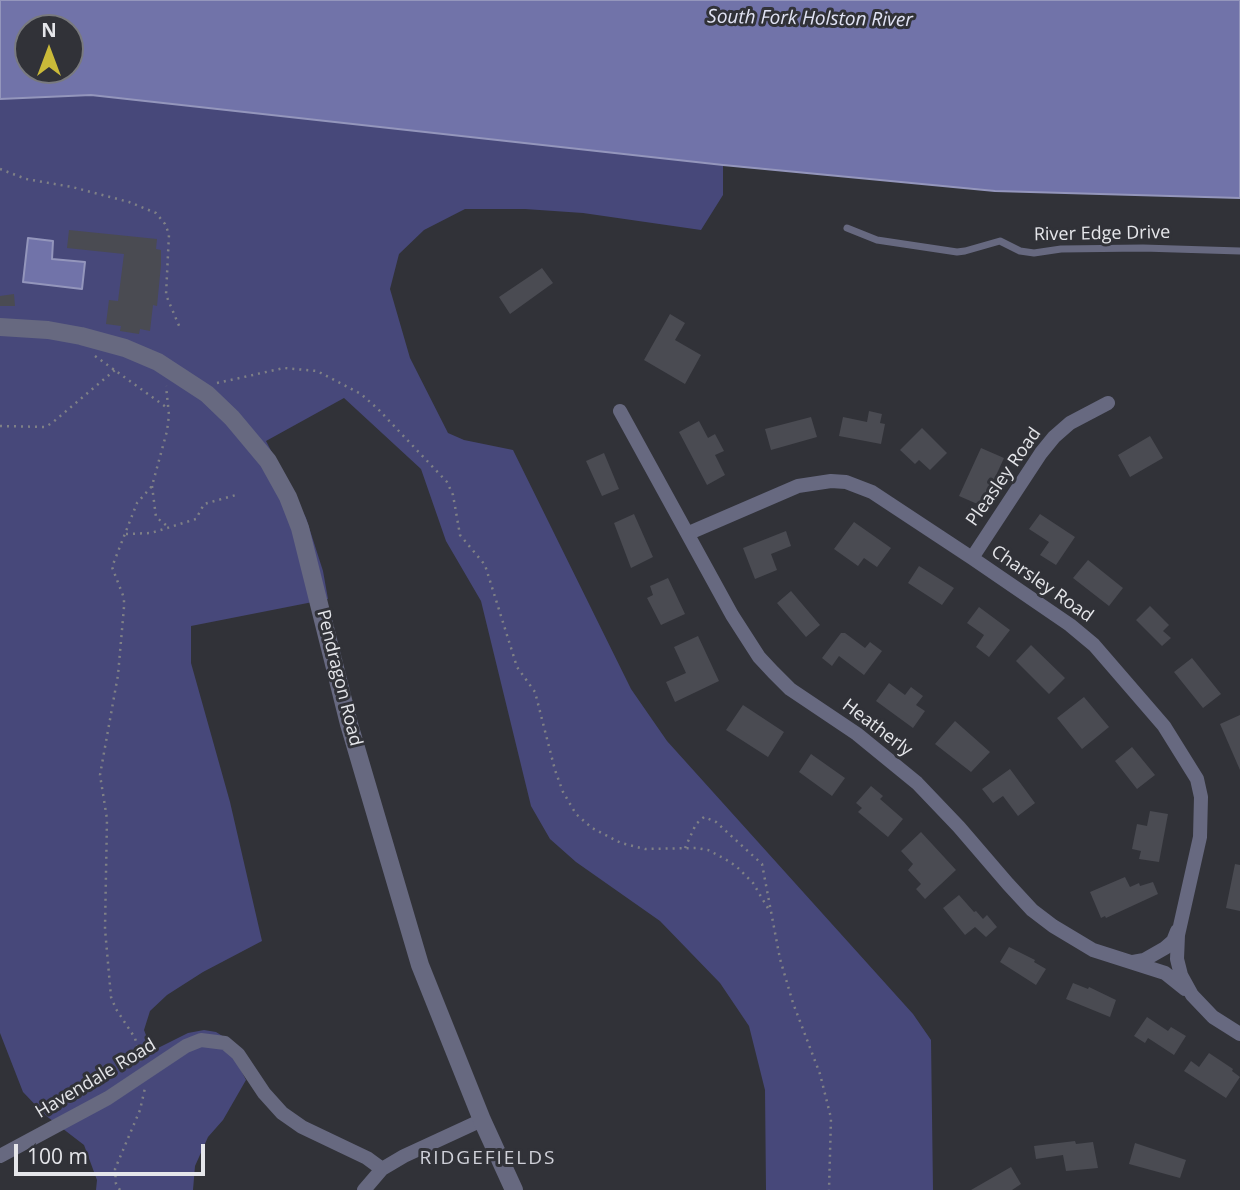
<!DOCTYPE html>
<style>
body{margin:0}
#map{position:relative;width:1240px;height:1190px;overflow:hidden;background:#313238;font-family:"Open Sans",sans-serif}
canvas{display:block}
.north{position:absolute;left:14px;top:14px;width:70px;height:70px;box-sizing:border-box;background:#313238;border:2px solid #797a7f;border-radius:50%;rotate:0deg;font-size:19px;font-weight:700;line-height:28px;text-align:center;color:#e5e6ea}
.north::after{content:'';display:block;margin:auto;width:24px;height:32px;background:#caba39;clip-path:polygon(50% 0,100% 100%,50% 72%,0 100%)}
.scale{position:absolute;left:14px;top:1144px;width:191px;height:32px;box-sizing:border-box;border:4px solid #e5e6ea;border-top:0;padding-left:9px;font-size:21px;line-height:24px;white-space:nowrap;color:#e5e6ea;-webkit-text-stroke:5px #313238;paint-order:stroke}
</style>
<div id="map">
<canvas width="1240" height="1190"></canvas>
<div class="north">N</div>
<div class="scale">100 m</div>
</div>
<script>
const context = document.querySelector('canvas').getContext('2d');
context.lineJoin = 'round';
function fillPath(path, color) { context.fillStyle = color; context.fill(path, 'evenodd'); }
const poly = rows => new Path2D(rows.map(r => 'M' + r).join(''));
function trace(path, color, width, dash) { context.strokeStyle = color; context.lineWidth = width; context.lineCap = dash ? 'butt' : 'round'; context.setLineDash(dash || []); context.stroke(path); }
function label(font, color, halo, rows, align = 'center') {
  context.font = font + ' "Open Sans",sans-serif'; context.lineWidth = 6; context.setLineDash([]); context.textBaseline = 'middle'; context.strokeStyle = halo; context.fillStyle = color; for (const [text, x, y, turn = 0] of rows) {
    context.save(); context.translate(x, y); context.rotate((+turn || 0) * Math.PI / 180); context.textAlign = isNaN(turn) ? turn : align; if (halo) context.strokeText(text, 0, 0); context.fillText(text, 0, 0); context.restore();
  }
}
fillPath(poly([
 [91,95,723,165,723,195,701,230,583,213,525,209,465,209,424,230,399,254,390,289,410,358,448,433,464,440,513,450,631,689,667,741,913,1014,931,1040,933,1190,766,1190,765,1090,749,1026,720,983,660,921,576,862,550,839,531,806,481,601,446,541,421,469,344,398,266,441,306,518,323,571,328,599,191,626,191,663,230,802,262,941,203,972,167,995,150,1011,144,1030,152,1051,188,1033,204,1030,216,1032,224,1037,246,1080,223,1120,208,1137,195,1166,193,1190,96,1190,97,1180,84,1145,45,1115,23,1092,0,1033,0,99]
]), '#47487a');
const water = poly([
 [0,0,1240,0,1240,198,995,191,723,165,91,95,0,99,0,0],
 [70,28,70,70,28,70,28,28,70,28],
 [28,238,53,241,52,259,85,262,82,289,23,282,28,238]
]);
fillPath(water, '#7173a9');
trace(water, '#9496bc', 2);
fillPath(poly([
 [69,230,157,239,156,249,161,250,161,265,157,306,153,305,150,331,140,329,139,334,120,331,121,326,106,324,109,300,118,301,124,254,67,248],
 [542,268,553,283,510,314,499,297],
 [14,294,15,306,0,306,0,296],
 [670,314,685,323,675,340,701,355,685,384,644,360],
 [869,411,882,414,880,423,885,424,881,444,839,436,843,417,867,422],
 [811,417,817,437,771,450,765,429],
 [699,421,708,438,715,434,724,451,715,455,725,475,707,485,679,432],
 [922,428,947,453,930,470,919,460,915,464,900,450],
 [1150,436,1163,458,1130,477,1118,455],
 [981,448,1004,458,982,506,959,496],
 [604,453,619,489,602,496,586,461],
 [634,514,653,557,631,568,614,523],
 [1040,514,1075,537,1056,565,1040,555,1049,542,1029,529],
 [854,522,891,548,877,567,864,558,858,566,834,549],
 [786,531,791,546,771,554,777,570,755,579,743,548],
 [1088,560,1123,588,1109,606,1073,578],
 [919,566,954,588,942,605,908,583],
 [668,578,685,614,661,625,647,598,653,595,650,586],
 [791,591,820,625,806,637,777,603],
 [1150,606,1169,625,1163,631,1171,638,1162,646,1136,620],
 [979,607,1010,630,989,657,976,647,984,635,967,623],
 [841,633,845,633,865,648,870,642,882,651,864,675,839,656,832,666,822,658],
 [698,636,719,681,675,702,666,682,686,673,674,647],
 [1031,645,1065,678,1049,694,1016,661],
 [1192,658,1221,694,1203,708,1174,672],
 [889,683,905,695,911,687,923,696,916,705,925,711,913,728,876,701],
 [1084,697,1109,727,1082,749,1057,718],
 [743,705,784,732,768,757,726,730],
 [1240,715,1240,770,1220,724],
 [955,721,990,752,971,772,935,744],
 [1132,747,1155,775,1137,789,1115,761],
 [811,754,845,778,832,796,799,772],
 [1010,769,1035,803,1018,816,1003,796,993,803,982,789],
 [871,786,883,796,880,799,903,819,888,837,858,812,862,808,856,803],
 [1150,811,1168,814,1159,862,1139,859,1141,851,1132,849,1137,824,1147,826],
 [921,832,956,870,925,899,916,889,921,884,908,870,913,864,901,851],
 [1235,864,1240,865,1240,911,1226,908],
 [1125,877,1130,887,1139,883,1140,886,1153,882,1158,894,1106,918,1105,916,1101,918,1090,892],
 [959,895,974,912,976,911,983,919,987,915,997,927,986,937,975,927,965,935,943,908],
 [1009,947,1035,960,1034,962,1046,969,1036,985,1000,962],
 [1073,983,1088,989,1089,987,1116,1000,1110,1017,1066,999],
 [1147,1017,1168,1031,1171,1027,1186,1036,1174,1055,1148,1038,1145,1043,1134,1036],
 [1209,1053,1233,1069,1232,1071,1240,1077,1226,1098,1184,1071,1191,1061,1199,1067],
 [1075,1141,1076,1144,1093,1142,1098,1168,1066,1171,1063,1155,1036,1159,1034,1146],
 [1135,1143,1186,1160,1180,1178,1129,1164],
 [1011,1167,1021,1184,1012,1190,971,1190]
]), '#4a4b52');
trace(poly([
 [0,169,26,179,72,187,129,202,156,213,165,224,169,234,166,295,180,328],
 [95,356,166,407],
 [217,383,284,368,317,371,361,394,378,409,447,482,453,495,460,535,485,565,517,667,535,692,555,770,563,792,576,814,592,828,621,843,645,849,697,848,708,850,725,859,736,866,753,883,769,910],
 [0,426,45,427,52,423,115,370],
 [152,486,156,517,167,526],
 [126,534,151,533,196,519,204,504,236,495],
 [685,848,696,824,704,817,716,822,762,864,780,959,793,1003,820,1074,831,1118,829,1190],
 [141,1061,135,1038,116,1009,111,997,105,929,107,819,100,775,118,675,124,607,124,598,112,567,137,503,152,486,167,431,169,415,166,386],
 [120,1190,116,1184,115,1169,140,1110,145,1088]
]), '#7f8086', 2.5, [2, 5]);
trace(poly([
 [847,228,877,240,957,252,965,251,1000,241,1020,251,1034,253,1061,249,1143,248,1240,251]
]), '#676980', 7);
trace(poly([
 [620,411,732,615,759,657,773,672,790,689,857,734,917,783,959,827,1008,884,1032,910,1053,926,1093,950,1165,973,1185,989],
 [689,533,798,486,831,481,846,482,872,492,972,558,1070,625,1094,645,1164,726,1197,779,1201,797,1200,837,1178,935,1177,959,1181,975,1192,995,1213,1017,1240,1034],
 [972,558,1041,453,1054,437,1070,423,1108,403],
 [1133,962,1144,960,1165,948,1173,941,1177,931],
 [0,1156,108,1098,186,1046,201,1040,225,1043,238,1054,264,1093,282,1113,302,1127,367,1158,382,1169],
 [364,1190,382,1169,404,1156,482,1120]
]), '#676980', 14);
trace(poly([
 [0,327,48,330,81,336,125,348,158,362,207,394,232,418,268,461,288,497,300,528,349,724,420,965,482,1120,514,1190]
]), '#676980', 18);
label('18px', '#e5e6ea', '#313238', [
 ["River Edge Drive",1102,234,-1],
 ["Pleasley Road",1004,477,-55],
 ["Charsley Road",1042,584,35],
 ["Pendragon Road",339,678,76],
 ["Heatherly",877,728,37],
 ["Havendale Road",96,1079,-31]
]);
label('italic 19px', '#e1e3f4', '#313238', [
 ["South Fork Holston River",810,19,1]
]);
context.letterSpacing = '2px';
label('19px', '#d0d1d9', '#313238', [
 ["RIDGEFIELDS",488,1159]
]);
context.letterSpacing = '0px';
</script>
